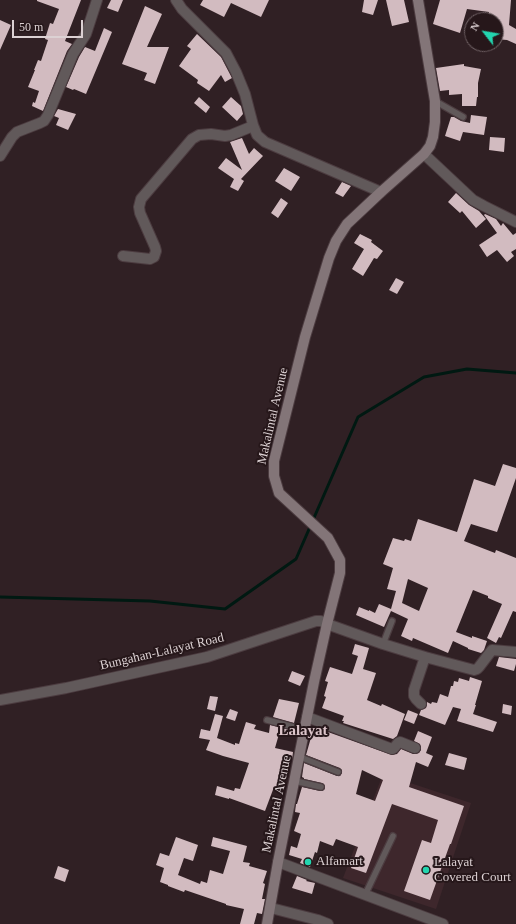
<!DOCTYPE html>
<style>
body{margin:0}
#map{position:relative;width:516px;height:924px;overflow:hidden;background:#302024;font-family:"Times New Roman",serif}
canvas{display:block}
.north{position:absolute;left:464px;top:12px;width:40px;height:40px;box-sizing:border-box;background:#26171a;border:1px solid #6f6164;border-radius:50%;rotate:301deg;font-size:11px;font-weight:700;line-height:16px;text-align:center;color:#dcd1d3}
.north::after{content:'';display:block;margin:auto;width:14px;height:18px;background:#23d5af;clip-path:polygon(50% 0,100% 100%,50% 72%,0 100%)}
.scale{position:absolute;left:12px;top:20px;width:71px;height:18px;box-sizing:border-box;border:2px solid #dcd1d3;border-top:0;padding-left:5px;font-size:12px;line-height:14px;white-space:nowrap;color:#dcd1d3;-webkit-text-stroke:3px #26171a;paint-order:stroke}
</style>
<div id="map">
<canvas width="516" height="924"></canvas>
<div class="north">N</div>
<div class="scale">50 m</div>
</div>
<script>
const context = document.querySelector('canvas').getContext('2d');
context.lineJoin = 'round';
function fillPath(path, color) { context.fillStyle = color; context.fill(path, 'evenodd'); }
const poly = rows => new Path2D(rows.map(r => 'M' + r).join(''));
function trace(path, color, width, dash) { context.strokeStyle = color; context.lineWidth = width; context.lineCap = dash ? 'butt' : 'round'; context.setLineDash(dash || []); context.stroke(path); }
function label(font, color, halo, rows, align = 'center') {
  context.font = font + ' "Times New Roman",serif'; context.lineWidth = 4; context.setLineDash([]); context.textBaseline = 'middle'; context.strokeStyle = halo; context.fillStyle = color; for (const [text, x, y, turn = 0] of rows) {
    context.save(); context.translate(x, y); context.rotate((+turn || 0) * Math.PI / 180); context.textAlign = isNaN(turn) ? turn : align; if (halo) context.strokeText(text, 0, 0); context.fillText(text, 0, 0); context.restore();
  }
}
fillPath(poly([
 [383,774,471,803,436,909,343,878]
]), '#3e272c');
trace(poly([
 [0,597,150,601,225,609,296,559,358,417,424,377,467,369,516,373]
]), '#001912', 3);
fillPath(poly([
 [37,0,81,0,65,41,72,44,67,51,43,111,32,106,33,102,35,103,39,91,28,87,35,70,34,70,38,60,41,61,48,40,45,39,50,23,53,24,59,9,37,1],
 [111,0,123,0,118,12,107,8],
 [203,0,269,0,261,17,231,3,224,17,200,5],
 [364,0,378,0,373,15,362,12],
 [386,0,404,0,409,22,392,26],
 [440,0,511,0,509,25,516,29,516,44,507,40,496,39,496,20,488,20,489,12,467,9,460,33,433,24],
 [145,6,162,14,147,47,169,47,155,84,144,80,147,73,122,64],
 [0,20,11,25,0,50],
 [104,28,112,32,86,94,74,89,73,90,66,87,79,57,85,47,95,51],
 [197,34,221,57,232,78,225,82,221,75,209,91,197,83,198,80,179,66,191,49,187,46],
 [464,64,464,66,481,69,478,83,478,97,477,97,476,106,462,106,462,94,449,95,449,90,440,91,436,68],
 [199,97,210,107,206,113,194,103],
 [231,97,241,106,243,114,237,121,222,107],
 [58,109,76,114,68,130,56,125,59,118,54,116],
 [471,115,487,117,484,135,463,132,460,141,445,136,451,117,454,117,461,121,470,123],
 [490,137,505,138,504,152,489,150],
 [242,138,249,154,254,148,263,156,241,179,244,181,238,191,230,187,234,179,218,168,226,158,242,170,230,142],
 [284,168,300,177,291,191,275,181],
 [342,182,351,186,343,197,335,193],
 [456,193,469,205,479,211,486,219,476,228,462,211,460,213,448,202],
 [281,198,288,203,278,218,271,213],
 [485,214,496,219,501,226,503,223,513,235,516,233,516,249,511,252,514,256,507,262,497,250,487,257,479,245,497,233,484,215],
 [360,234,372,240,371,242,383,251,377,259,374,258,363,276,352,269,364,249,354,243],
 [396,278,404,282,397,294,389,290],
 [503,464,516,468,516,478,497,532,471,524,464,541,495,553,496,550,516,558,516,612,513,611,501,638,499,637,496,643,487,638,502,604,488,598,488,596,473,590,456,632,472,638,472,636,487,641,484,650,481,653,468,649,468,648,453,641,448,653,413,638,412,641,401,636,408,619,391,611,384,627,356,615,359,607,369,611,369,610,375,613,379,604,391,609,396,591,387,589,393,568,383,564,393,538,404,541,405,539,411,541,418,519,457,532,474,479,495,486],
 [408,579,428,588,419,611,402,603],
 [355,644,369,648,363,669,376,673,367,700,381,706,382,704,405,714,397,736,393,739,343,723,344,721,342,721,344,716,322,708,326,697,324,696,328,682,325,681,330,667,352,674,358,656,352,654],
 [499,657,516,659,516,664,514,671,496,666],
 [292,671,305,676,300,686,288,681],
 [470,677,482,681,475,705,476,705,473,714,497,722,493,732,457,721,461,709,453,707,445,725,419,715,421,710,426,708,427,705,427,702,431,704,432,702,437,703,440,694,448,697,451,686,453,686,454,681,458,682,459,678,469,681],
 [210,696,218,697,215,711,207,709],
 [279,699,299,703,294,723,273,717],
 [503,704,512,706,511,715,502,713],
 [230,709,238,712,235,721,226,718],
 [408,710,418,714,414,724,404,720],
 [215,714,223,716,217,738,235,745,235,743,239,744,246,722,256,725,254,729,269,733,270,725,293,731,292,736,279,734,275,748,293,752,292,760,288,759,282,777,284,778,280,789,274,787,265,811,229,798,229,799,215,795,217,786,234,791,235,788,240,789,249,763,223,756,206,750,210,740,199,738,201,729,210,731],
 [314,727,392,755,397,754,401,749,413,754,416,754,419,753,421,750,421,747,420,744,414,741,418,731,432,737,426,753,433,756,428,767,416,762,409,787,464,806,451,844,450,844,430,900,404,891,422,840,431,843,438,820,392,804,366,873,351,868,358,847,336,839,333,846,320,841,317,853,315,852,310,867,300,863,302,859,289,855,291,846,297,848,301,834,294,831,300,813,295,812,296,804,297,804,302,787,320,791,324,790,325,788,324,784,322,783,304,779,304,778,302,777,304,763,337,776,340,776,342,773,342,770,340,768,306,755],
 [362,770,383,780,375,801,356,794],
 [449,753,467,758,464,770,445,765],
 [176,837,198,845,193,861,184,858,178,875,200,884,201,881,207,883,210,870,223,874,230,851,211,846,213,837,247,846,243,862,250,863,249,866,267,871,263,883,265,884,262,899,265,899,262,914,257,913,254,924,240,924,244,909,226,905,226,904,185,890,184,892,168,886,168,885,160,882,164,868,156,865,160,853,169,856],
 [58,866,69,870,65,882,54,878],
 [297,876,307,880,306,881,315,883,312,894,292,888]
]), '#d2bbc0');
const service = poly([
 [435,101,463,117],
 [383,644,392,621],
 [267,720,305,730],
 [300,757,338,772],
 [295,781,321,787],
 [365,895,393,836]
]);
const minor = poly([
 [176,0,182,9,226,53,236,72,245,94,253,125,257,135,265,142,381,192],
 [424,154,473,200,484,206,516,222],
 [0,156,12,137,17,132,40,123,44,121,48,115,73,54,86,34,97,0],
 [123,256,150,259,154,257,156,251,155,247,140,213,139,207,141,199,192,139,199,135,211,134,225,136,231,135,253,126],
 [327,624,383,644,425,657,474,670,477,669,479,667,492,650,516,652],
 [421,704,416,699,414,696,414,690,425,657],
 [307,717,392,749,394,748,398,743,400,742,415,748],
 [278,862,443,924],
 [271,908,318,920,328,924]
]);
const tertiary = poly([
 [0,700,66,688,207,657,316,621,321,621,327,624]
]);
const secondary = poly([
 [267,924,278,862,314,682,327,624,340,573,340,560,328,538,279,493,274,476,274,461,305,337,329,258,336,241,347,224,381,192,424,154,430,146,433,137,435,122,435,101,418,0]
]);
trace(service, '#4c3c40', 8);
trace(minor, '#4c3c40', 12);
trace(tertiary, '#4c3c40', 12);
trace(secondary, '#4c3c40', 12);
trace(service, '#61595a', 5.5);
trace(minor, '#61595a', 10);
trace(tertiary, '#61595a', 10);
trace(secondary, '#837578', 10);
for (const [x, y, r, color] of [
 [308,862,4,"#23d5af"],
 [426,870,4,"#23d5af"]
]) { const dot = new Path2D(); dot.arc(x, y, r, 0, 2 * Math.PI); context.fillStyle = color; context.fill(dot); trace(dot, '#26171a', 1.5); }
label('13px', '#dcd1d3', '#26171a', [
 ["Makalintal Avenue",273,416,-77],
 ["Bungahan-Lalayat Road",162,652,-13],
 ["Makalintal Avenue",277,804,-78]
]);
label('13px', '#dcd1d3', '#26171a', [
 ["Alfamart",316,862],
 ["Lalayat",434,863],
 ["Covered Court",434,878]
], 'left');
label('bold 15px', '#dcc5ca', '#26171a', [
 ["Lalayat",303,731]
]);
</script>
